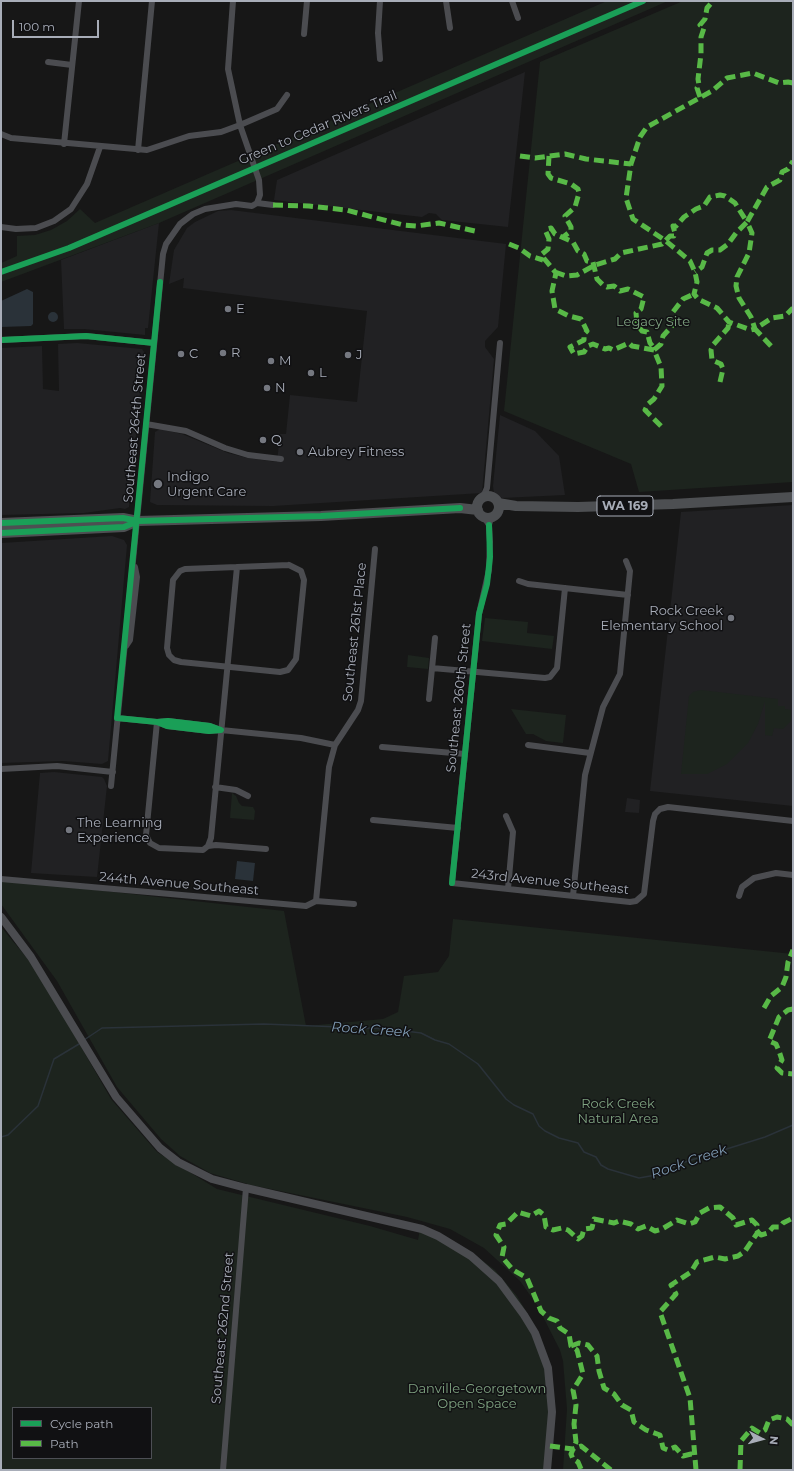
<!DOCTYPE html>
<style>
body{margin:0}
#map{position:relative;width:794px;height:1471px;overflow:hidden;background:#171717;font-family:Montserrat,sans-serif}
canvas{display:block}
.frame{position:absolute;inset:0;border:2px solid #a8adb8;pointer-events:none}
.legend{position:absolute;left:12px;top:1407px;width:140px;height:52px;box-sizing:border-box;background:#111113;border:1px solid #4d4f55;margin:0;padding:5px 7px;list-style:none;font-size:12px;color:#a8adb8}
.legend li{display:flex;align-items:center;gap:8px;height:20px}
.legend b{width:20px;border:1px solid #4d4f55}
.north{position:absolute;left:742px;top:1419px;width:40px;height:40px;-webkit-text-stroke:3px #111113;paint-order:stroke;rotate:96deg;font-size:11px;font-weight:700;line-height:16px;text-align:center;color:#a8adb8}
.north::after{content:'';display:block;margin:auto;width:14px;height:18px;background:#a8adb8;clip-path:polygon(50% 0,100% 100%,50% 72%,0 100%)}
.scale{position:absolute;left:12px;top:20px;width:87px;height:18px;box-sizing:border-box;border:2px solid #a8adb8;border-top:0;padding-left:5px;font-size:12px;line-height:14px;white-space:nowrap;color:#a8adb8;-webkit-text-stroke:3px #111113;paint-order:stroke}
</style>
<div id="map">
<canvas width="794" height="1471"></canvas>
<div class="frame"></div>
<ul class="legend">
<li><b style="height:5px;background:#1a9f57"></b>Cycle path</li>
<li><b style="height:5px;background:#58b947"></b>Path</li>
</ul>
<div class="north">N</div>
<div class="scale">100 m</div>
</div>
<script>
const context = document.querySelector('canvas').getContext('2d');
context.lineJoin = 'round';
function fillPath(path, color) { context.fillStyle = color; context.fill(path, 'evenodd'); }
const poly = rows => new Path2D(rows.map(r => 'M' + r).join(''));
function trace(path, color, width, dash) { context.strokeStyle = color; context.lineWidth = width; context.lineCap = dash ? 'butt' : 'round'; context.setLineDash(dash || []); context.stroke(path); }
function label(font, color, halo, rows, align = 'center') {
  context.font = font + ' Montserrat,sans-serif'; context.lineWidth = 3; context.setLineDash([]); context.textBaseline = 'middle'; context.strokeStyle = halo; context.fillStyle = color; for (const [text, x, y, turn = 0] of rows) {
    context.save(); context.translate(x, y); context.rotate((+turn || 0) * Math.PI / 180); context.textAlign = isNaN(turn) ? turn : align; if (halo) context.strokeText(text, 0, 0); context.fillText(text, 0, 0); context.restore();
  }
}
fillPath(poly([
 [525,72,508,227,442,220,436,214,429,213,422,217,274,200,277,180],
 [231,210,506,244,498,327,485,341,485,347,494,359,482,493,273,506,157,505,150,502,155,432,160,429,182,434,228,453,248,458,277,462,280,434,286,434,290,395,357,402,367,311,183,288,184,278,169,284,174,250,187,228,195,222,218,211],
 [159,223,148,328,145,328,145,335,84,329,64,329,61,260],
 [77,343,142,349,144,352,129,507,125,509,120,508,84,513,1,515,1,348,42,346,43,389,59,391,58,344],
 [500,415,535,431,559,456,565,495,502,498,494,494,493,486],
 [793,505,793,806,650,791,681,512],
 [112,536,124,540,127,545,108,761,102,764,63,761,1,763,1,543],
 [54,772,102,777,104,779,107,786,97,877,31,873,40,773],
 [627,798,640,800,639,813,625,812]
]), '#212123');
fillPath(poly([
 [607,1,668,1,159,223,1,282,1,263,17,256,17,236,35,235,51,230,67,221,80,209,95,223],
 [683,1,793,1,793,482,639,492,631,464,504,411,540,62],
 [485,618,528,622,527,633,554,636,552,649,482,641],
 [408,655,429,658,428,669,407,667],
 [701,690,778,699,778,706,785,706,785,709,791,710,791,721,783,729,774,728,772,736,765,735,765,701,758,724,748,743,727,764,707,774,681,774,689,696,693,692],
 [511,709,566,715,563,743,546,741,533,734,526,734],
 [232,793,236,796,239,803,242,806,253,807,255,811,254,820,230,818],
 [6,880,284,911,306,1026,383,1019,398,1012,404,976,438,972,449,956,453,919,793,954,793,1470,563,1470,567,1409,563,1361,560,1350,537,1305,520,1281,484,1248,450,1229,407,1217,251,1185,210,1173,180,1156,161,1139,117,1087,57,981,1,904,1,882],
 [1,927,37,970,111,1099,157,1152,217,1189,370,1226,418,1240,420,1229,467,1249,495,1270,517,1296,532,1321,537,1332,550,1376,548,1470,1,1470],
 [13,1408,151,1408,151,1458,13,1458]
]), '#1d241e');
fillPath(poly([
 [27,289,33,292,33,324,31,326,1,327,1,301],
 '48 317a5 5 0 1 1 10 0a5 5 0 1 1-10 0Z',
 [237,861,255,863,253,881,235,879]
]), '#2a3239');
trace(poly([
 [84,1040,102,1028,264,1024,390,1029,421,1033,435,1040,449,1044,478,1064,506,1099,514,1105,533,1114,539,1126,545,1131,559,1138,578,1143,584,1152,596,1157,601,1165,608,1169,639,1178,656,1175,685,1162,765,1137,793,1125],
 [1,1137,8,1135,38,1106,54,1059,79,1044]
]), '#2a3239', 1.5);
trace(poly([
 [233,1,228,69,240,125,259,180,260,195,257,203],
 [446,1,450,28],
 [512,1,518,18],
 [304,34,307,1],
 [380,59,378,33,380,1],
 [48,62,72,65],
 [1,134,11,138,147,150,189,136,221,132,240,125,277,109,287,95],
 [64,144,79,1],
 [138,150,152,1],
 [1,227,16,229,36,228,54,221,71,209,87,184,100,147],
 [1,340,86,336,154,343],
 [146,424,186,431,225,448,248,455,281,459],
 [483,497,487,488,500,343],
 [484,517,489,525],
 [491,517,489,525,490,542,489,570,479,614,452,883,630,902,636,901,644,894,653,821,655,814,660,809,668,807,793,821],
 [289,565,301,571,304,580,296,659,288,670,280,672,181,662,174,660,169,655,167,648,173,580,180,571,185,569,289,565],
 [519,581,528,584,628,595],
 [126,646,130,640,137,577,135,567],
 [432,668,545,678,550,677,557,668,565,588],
 [429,699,435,638],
 [117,718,157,722,146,835,150,843,159,848,203,850,208,846,211,838,237,567],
 [221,730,210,726,168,721,157,722,167,726,209,731,221,730,301,738,335,745],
 [528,745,590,753],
 [382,747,465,754],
 [1,769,57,766,113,772],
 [111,786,163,254,166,244,180,224,193,214,205,209,236,204,252,206,257,203,273,205],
 [215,787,236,790,248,796],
 [506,816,513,832,508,889],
 [373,820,458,828],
 [208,846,216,845,266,849],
 [1,879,306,906,316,901,354,904],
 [573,896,585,775,603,707,620,674,630,571,626,561],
 [739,896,742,887,754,878,776,873,793,875],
 [316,901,329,767,335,745,358,710,361,701,375,549],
 [223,1470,246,1188]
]), '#4b4c50', 6);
trace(poly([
 [1,917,31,957,116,1097,160,1148,178,1162,212,1179,246,1188,422,1229,438,1236,471,1256,499,1281,524,1315,535,1333,548,1368,552,1412,547,1470]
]), '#4b4c50', 8);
trace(poly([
 '477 507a11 11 0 1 1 22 0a11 11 0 1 1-22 0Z',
 [498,503,516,506,578,507,673,504,793,497],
 [1,523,123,518,138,521,321,516,460,508,478,510],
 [1,533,124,527,138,521]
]), '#4d4f52', 10);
trace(poly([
 [793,83,788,82,779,83,753,73,727,78,712,91,647,127,640,137,631,164,626,198,633,219,666,241,690,261,695,272,697,282,694,294,698,299,717,308,729,322,751,330,755,329,751,317,739,298,736,286,737,277,749,253,752,233,747,222,767,187,780,180,782,172,788,169,793,161],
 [700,97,697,88,699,85,698,79,701,54,701,37,704,28,700,25,705,19,707,8,713,1],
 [520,156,535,158,565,154,586,159,631,164],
 [549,156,548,174,551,178,571,184,578,189,579,193,575,207,565,216,571,227,571,231,562,238],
 [273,205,309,206,346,210,403,225,416,226,439,223,475,231],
 [509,244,519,248,530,256,543,260],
 [555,272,566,276,577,275,595,265,615,259,621,253,662,244,670,236,674,236,675,233,673,226,676,226,684,217,696,209,704,206,710,197,720,195,725,196,735,203,747,222,736,233,728,244,720,250,712,250,707,253,702,267,695,272],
 [771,346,755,329,772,318,785,316,793,308],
 [654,350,632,346,629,343,613,350,609,348,605,349,593,344,588,346,584,352,574,354,570,347,584,340,584,334,587,331,581,319,569,316,555,309,552,291,556,273,542,256,542,254,548,249,549,239,546,232,547,229,551,228,555,234,573,242,578,251,584,254,587,261,593,262,597,279,603,285,607,287,614,286,620,291,628,289,644,297,641,309,636,313,637,324,642,331,647,332,650,343,654,348],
 [720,382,723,369,721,364,712,360,711,350,713,345,728,328,729,322],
 [661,426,645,410,648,404,654,399,662,386,661,367,654,350,661,344,663,336,672,326,673,312,683,299,694,294],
 [764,1008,771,996,782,987,786,977,788,962,793,950],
 [793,1009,788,1010,779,1017,769,1041,776,1044,779,1051,782,1060,777,1068,782,1073,793,1074],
 [758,1232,761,1235,768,1233,773,1227,780,1227,783,1223,793,1218],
 [571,1346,579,1343,588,1345,592,1350,597,1356,599,1371,604,1388,614,1394,622,1405,631,1410,634,1422,646,1430,660,1435,663,1448,668,1450,675,1447,683,1456,691,1454,695,1455],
 [550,1446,573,1449,581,1446,611,1470],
 [581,1469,578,1462,573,1459,571,1454,576,1442,574,1424,576,1405,573,1390,583,1374,577,1350,571,1346,569,1334,560,1328,557,1321,549,1318,541,1311,527,1278,513,1270,502,1257,504,1247,496,1235,500,1225,506,1224,518,1212,531,1216,539,1211,544,1215,546,1227,553,1230,562,1228,568,1230,578,1239,582,1236,584,1229,592,1228,594,1219,614,1223,619,1221,631,1224,638,1229,646,1226,655,1231,662,1229,677,1220,689,1224,695,1222,700,1213,709,1208,720,1207,733,1218,736,1225,752,1220,757,1225,756,1229,758,1232],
 [696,1470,690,1398,660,1312,676,1294,671,1285,691,1272,697,1262,715,1257,725,1259,738,1256,745,1251,758,1232],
 [740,1470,741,1441,752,1428,760,1433,765,1430,769,1420,777,1417,787,1419,793,1425]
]), '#58b947', 5, [10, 5]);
trace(poly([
 [1,272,69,248,643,1],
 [1,340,86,336,154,343],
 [1,523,123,518,138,521,321,516,460,508],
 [1,533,124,527,138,521],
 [168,721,210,726,221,730,209,731,167,726,157,722,168,721],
 [157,722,117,718,160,282],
 [452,883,479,614,487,584,490,557,489,525]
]), '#1a9f57', 6);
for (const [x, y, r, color] of [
 [228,309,4,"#757880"],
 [223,353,4,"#757880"],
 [181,354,4,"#757880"],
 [348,355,4,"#757880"],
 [271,361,4,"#757880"],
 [311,373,4,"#757880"],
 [267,388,4,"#757880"],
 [263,440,4,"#757880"],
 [300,452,4,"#757880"],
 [158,484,5,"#757880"],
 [731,618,4,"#757880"],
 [69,830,4,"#757880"]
]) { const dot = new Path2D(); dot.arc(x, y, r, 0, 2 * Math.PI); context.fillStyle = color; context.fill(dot); trace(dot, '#111113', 1.5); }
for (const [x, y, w] of [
 [625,506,56]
]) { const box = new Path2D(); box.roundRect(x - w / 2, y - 10, w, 20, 3); context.fillStyle = '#111113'; context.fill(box); trace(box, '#a8adb8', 1); }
label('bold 12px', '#a8adb8', null, [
 ["WA 169",625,506]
]);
label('13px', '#a8adb8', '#111113', [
 ["Green to Cedar Rivers Trail",318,128,-23],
 ["Southeast 264th Street",135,428,-85],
 ["Southeast 261st Place",355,632,-84],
 ["Southeast 260th Street",459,698,-84],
 ["243rd Avenue Southeast",550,882,6],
 ["244th Avenue Southeast",179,884,5],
 ["Southeast 262nd Street",223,1328,-85]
]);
label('13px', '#a8adb8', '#111113', [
 ["E",236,309],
 ["R",231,353],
 ["C",189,354],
 ["J",356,355],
 ["M",279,361],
 ["L",319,373],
 ["N",275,388],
 ["Q",271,440],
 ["Aubrey Fitness",308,452],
 ["Indigo",167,477],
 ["Urgent Care",167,492],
 ["Rock Creek",723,611,"right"],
 ["Elementary School",723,626,"right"],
 ["The Learning",77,823],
 ["Experience",77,838]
], 'left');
label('13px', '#7fa381', '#111113', [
 ["Legacy Site",653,322],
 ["Rock Creek",618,1104],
 ["Natural Area",618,1119],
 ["Danville-Georgetown",477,1389],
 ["Open Space",477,1404]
]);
label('italic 14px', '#7f9bb3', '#111113', [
 ["Rock Creek",371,1030,4],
 ["Rock Creek",689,1162,-19]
]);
</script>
